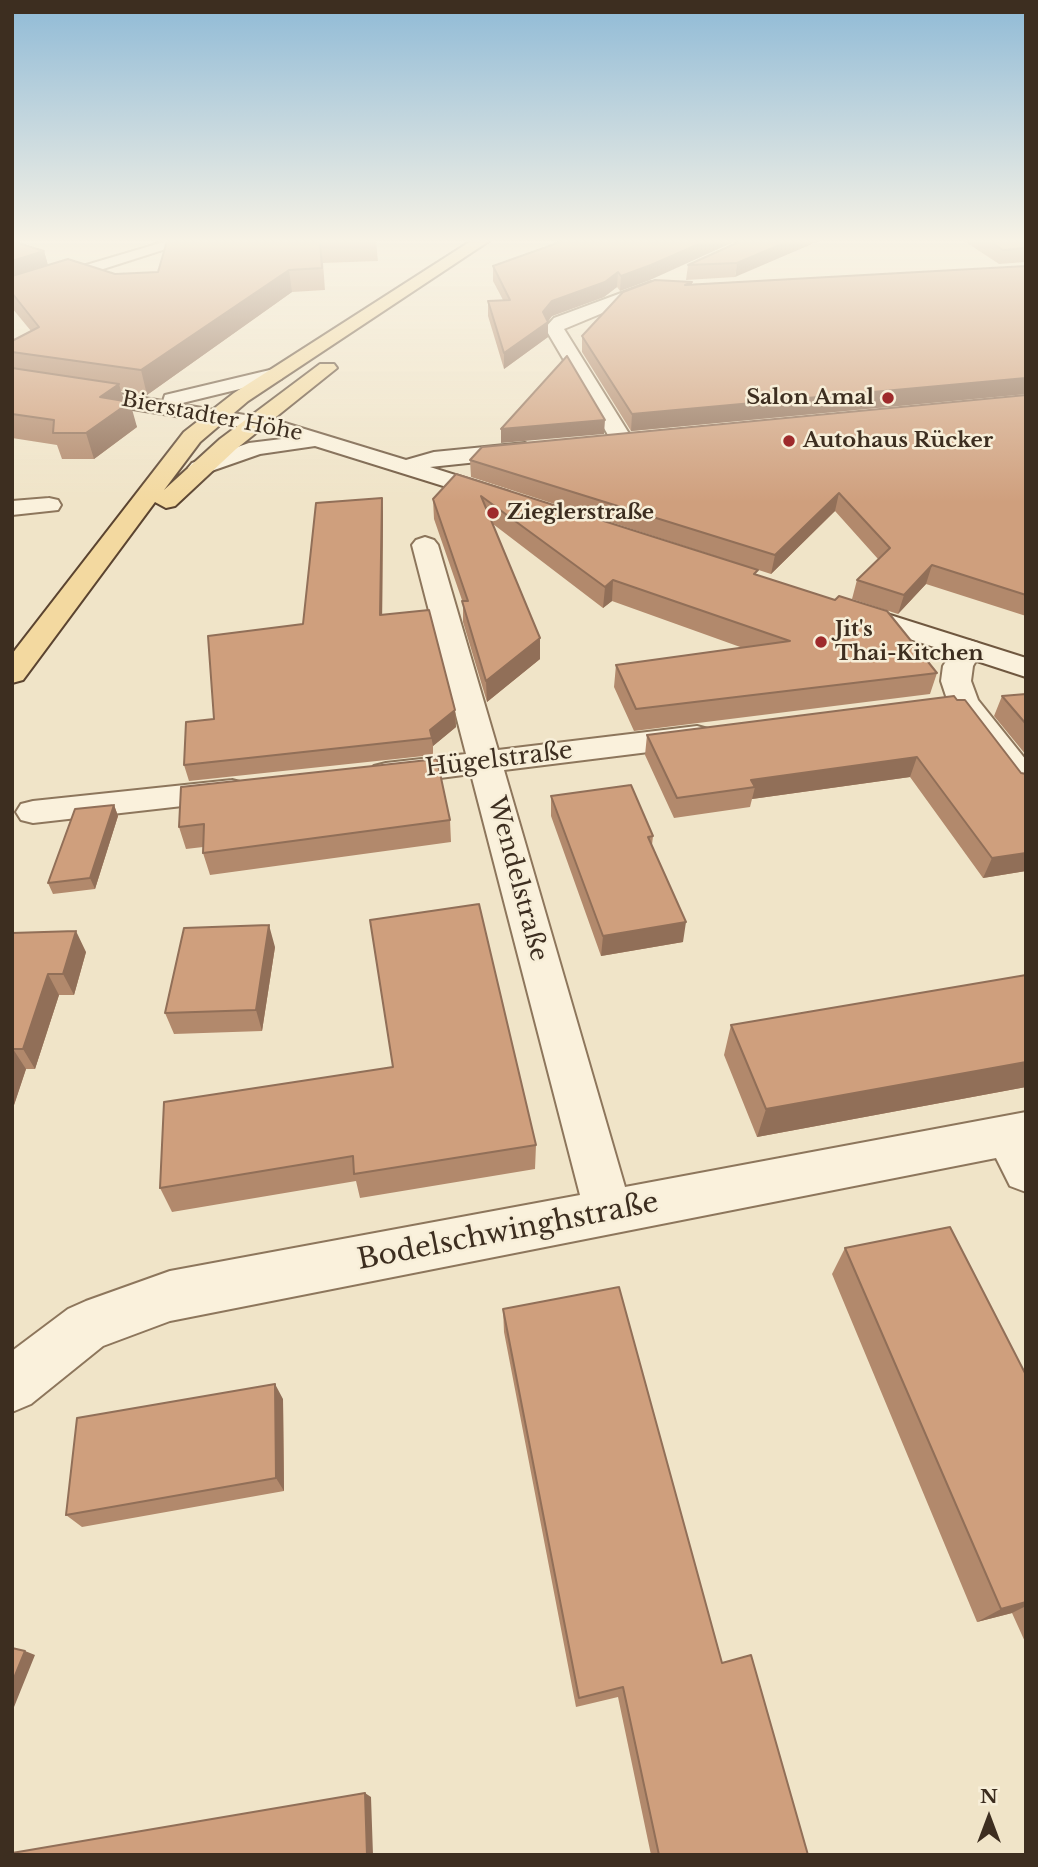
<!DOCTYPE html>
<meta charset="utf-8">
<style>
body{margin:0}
#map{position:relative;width:1038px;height:1867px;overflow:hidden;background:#f0e4c8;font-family:"Libre Baskerville",serif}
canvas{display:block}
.frame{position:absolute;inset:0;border:14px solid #3d2e20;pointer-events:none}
.north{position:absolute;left:954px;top:1783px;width:70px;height:70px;-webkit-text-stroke:5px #f7eed8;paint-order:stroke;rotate:0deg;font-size:19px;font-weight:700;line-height:28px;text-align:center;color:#3d2e20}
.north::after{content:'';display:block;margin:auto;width:24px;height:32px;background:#3d2e20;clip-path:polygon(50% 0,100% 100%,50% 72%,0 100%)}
</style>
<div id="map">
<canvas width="1038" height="1867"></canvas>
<div class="frame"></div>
<div class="north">N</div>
</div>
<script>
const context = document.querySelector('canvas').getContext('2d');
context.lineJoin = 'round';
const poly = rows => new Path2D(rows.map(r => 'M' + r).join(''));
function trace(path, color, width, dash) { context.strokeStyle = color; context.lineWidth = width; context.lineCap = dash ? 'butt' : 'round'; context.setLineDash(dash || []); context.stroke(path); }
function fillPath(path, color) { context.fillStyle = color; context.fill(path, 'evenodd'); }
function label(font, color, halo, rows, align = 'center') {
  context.font = font + ' "Libre Baskerville",serif'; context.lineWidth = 5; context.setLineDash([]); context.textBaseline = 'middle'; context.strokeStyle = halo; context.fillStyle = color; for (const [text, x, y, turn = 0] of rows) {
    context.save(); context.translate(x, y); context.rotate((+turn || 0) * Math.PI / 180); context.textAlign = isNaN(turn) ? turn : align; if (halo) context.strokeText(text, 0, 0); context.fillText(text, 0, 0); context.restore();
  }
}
const minor = poly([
 [167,241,191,241,12,298,12,287,167,241],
 [651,282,669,285,672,289,663,294,653,292,564,329,633,440,622,447,611,440,545,328,554,318,651,282],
 [49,498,58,500,61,505,58,510,12,515,12,501,49,498],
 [425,537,434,540,438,545,498,750,697,726,708,729,713,736,708,743,697,746,504,770,625,1187,1026,1112,1026,1192,1010,1186,996,1158,170,1321,103,1346,31,1404,12,1412,12,1351,68,1309,86,1301,170,1271,580,1195,471,774,386,785,374,782,369,774,374,766,386,763,466,754,412,545,416,540,425,537],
 [968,640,978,643,983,649,973,666,971,681,978,700,1026,760,1026,794,1014,791,948,702,941,681,943,666,958,643,968,640],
 [232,780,244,783,249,791,244,799,33,823,21,820,16,812,21,804,33,801,232,780]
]);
const secondary = poly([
 [274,369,281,371,284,375,281,379,178,404,275,420,406,460,434,452,525,443,536,450,525,457,430,467,509,492,513,497,509,502,501,504,315,446,260,454,200,475,192,473,188,468,192,463,249,443,290,438,272,432,12,389,12,377,163,401,165,395,274,369],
 [852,603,1026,658,1026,677,842,617,838,611,842,605,852,603]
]);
const primary = poly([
 [471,241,489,241,248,401,200,442,164,490,220,439,320,364,334,364,337,368,236,449,175,506,166,508,155,502,23,680,12,683,12,654,184,432,234,393,471,241]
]);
trace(minor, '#8d765c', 4);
trace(secondary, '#6f573f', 4);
trace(primary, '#5b4430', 4);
fillPath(minor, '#faf1dc');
fillPath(secondary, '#faf1dc');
fillPath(primary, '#f3d9a0');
fillPath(poly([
 [12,241,44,251,48,265,115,274,158,272,167,241,376,241,378,261,323,263,325,290,292,292,147,395,121,391,124,401,137,427,94,459,62,459,57,445,12,438,12,341,31,331,12,308],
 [563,241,650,280,620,291,617,287,604,297,552,316,548,321,548,337,504,369,488,316,488,301,503,300,493,281,493,266],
 [741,241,735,277,686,280,688,265],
 [964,241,1026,241,1026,262,999,264],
 [1024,263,1026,263,1026,394,631,431,582,352,582,336,692,282,692,284,1024,266],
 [1026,395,1026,616,926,584,898,614,852,599,857,580,878,559,835,511,771,574,471,477,470,460],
 [456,474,757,575,937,673,930,694,634,731,614,687,616,665,743,648,612,601,603,608,493,524,540,659,487,702,463,622,463,603,434,519,433,499],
 [382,498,383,513,382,614,455,710,456,727,433,746,433,755,189,781,184,765,214,719,303,624],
 [1026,694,1026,755,994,716,1002,696],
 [954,696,1021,773,1026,774,1026,871,983,878,910,777,752,799,750,807,674,818,645,755,647,735],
 [181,787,450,820,451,842,210,875,203,853,203,847,186,849,179,827],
 [551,796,653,836,652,845,683,942,601,956,551,816],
 [114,805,118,816,95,889,53,894,48,883],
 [12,933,86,952,74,995,59,995,35,1069,26,1069,12,1111],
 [275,947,262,1031,174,1034,165,1013],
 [1026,975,1026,1087,757,1137,724,1055,731,1025],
 [164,1102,536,1145,535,1169,360,1198,356,1181,172,1212,160,1188],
 [845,1248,1026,1375,1026,1644,1012,1613,977,1622,832,1274],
 [503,1309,722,1663,808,1855,651,1855,618,1697,576,1707,504,1332],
 [283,1399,284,1491,82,1527,66,1515]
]), '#b2896c');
fillPath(poly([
 [706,241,736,241,650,280,620,291,621,276],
 [789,241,819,241,735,277,737,263],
 [44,251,50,273,12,285,12,261],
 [289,270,292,292,147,395,141,370],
 [618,272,617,287,604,297,552,316,547,323,548,322,548,337,504,369,504,353,552,301],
 [1026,378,1026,394,631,431,632,414],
 [119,384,125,405,130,402,137,427,94,459,86,433,100,397],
 [605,420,604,434,501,443,501,429],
 [839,493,835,511,771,574,775,555],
 [382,498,383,513,382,631,380,615],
 [932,565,926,584,898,614,904,595],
 [613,580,612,601,603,608,605,587],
 [540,638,540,659,487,702,486,681],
 [455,710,456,727,433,746,430,730],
 [917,757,910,777,752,799,755,787,751,780],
 [114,805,118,816,95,889,90,878],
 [1026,853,1026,871,983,878,992,858],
 [686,922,683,942,601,956,603,936],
 [269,925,275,947,262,1031,256,1010],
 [76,931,86,952,74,995,63,974],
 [48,974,59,995,35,1069,23,1049],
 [13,1049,26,1069,12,1111,12,1052],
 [1026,1062,1026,1087,757,1137,766,1109],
 [275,1384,283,1399,284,1491,276,1478],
 [1026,1602,1026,1606,1012,1613,977,1622,1001,1609],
 [25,1651,35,1655,12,1712,12,1683],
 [365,1793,371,1797,373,1855,367,1855]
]), '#916f58');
const building = poly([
 [12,241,44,251,12,261,12,241],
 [167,241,349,241,320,242,322,268,289,270,141,370,12,352,12,341,39,327,12,293,12,276,68,259,115,274,158,272,167,241],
 [563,241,706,241,651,265,621,276,618,272,605,282,552,301,543,312,548,322,504,353,488,301,510,300,493,266,563,241],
 [741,241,789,241,737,263,688,265,741,241],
 [989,241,1026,241,1026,248,1003,250,989,241],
 [1026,266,1026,378,632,414,582,336,623,292,655,280,692,282,685,285,1026,266],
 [567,356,605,420,501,429,567,356],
 [12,368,119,384,100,397,130,402,86,433,53,433,54,420,12,414,12,368],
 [1026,395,1026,595,932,565,904,595,857,580,890,548,839,493,775,555,470,460,482,447,1026,395],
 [456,474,758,570,754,574,835,600,839,596,887,611,937,673,636,709,616,665,790,641,613,580,605,587,481,496,540,638,486,681,462,601,468,601,433,499,456,474],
 [382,498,380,615,429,610,455,710,430,730,432,738,184,765,186,722,214,719,208,636,303,624,316,503,382,498],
 [1026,694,1026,724,1002,696,1026,694],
 [954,696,957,700,965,700,1021,773,1026,774,1026,853,992,858,917,757,751,780,755,787,677,798,647,735,954,696],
 [437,759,450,820,203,853,204,824,179,827,181,787,437,759],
 [631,785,653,836,648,837,686,922,603,936,551,796,631,785],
 [114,805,90,878,48,883,75,809,114,805],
 [479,904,536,1145,354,1174,353,1156,160,1188,164,1102,393,1067,370,920,479,904],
 [269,925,256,1010,165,1013,184,928,269,925],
 [76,931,63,974,48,974,23,1049,13,1049,12,1052,12,933,76,931],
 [1026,975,1026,1062,766,1109,731,1025,1026,975],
 [950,1227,1026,1375,1026,1602,1001,1609,845,1248,950,1227],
 [619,1287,722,1663,751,1655,808,1855,659,1855,623,1687,579,1698,503,1309,619,1287],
 [275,1384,276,1478,66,1515,77,1418,275,1384],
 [12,1648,25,1651,12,1683,12,1648],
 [365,1793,367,1855,12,1855,12,1853,365,1793]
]);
fillPath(building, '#cf9f7d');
trace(building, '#916f58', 2);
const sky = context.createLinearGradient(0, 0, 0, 502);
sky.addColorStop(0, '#8fbad6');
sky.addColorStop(0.48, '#f8f3e6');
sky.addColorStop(1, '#f8f3e600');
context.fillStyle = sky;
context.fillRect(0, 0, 1038, 502);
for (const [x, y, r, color] of [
 [888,398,7,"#9e2a2b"],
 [789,441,7,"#9e2a2b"],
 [493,513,7,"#9e2a2b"],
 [821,642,7,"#9e2a2b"]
]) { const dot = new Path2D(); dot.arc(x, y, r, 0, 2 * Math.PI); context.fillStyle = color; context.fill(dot); trace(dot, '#f7eed8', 2.5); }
label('bold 21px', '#3d2e20', '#f7eed8', [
 ["Salon Amal",874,398,"right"],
 ["Autohaus Rücker",803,441],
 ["Zieglerstraße",507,513],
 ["Jit's",835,630],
 ["Thai-Kitchen",835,654]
], 'left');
label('21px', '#3d2e20', '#f7eed8', [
 ["Bierstadter Höhe",212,417,11]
]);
label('24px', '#3d2e20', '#f7eed8', [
 ["Hügelstraße",499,760,-7],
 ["Wendelstraße",517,879,75]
]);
label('28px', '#3d2e20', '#f7eed8', [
 ["Bodelschwinghstraße",508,1232,-11]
]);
</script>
